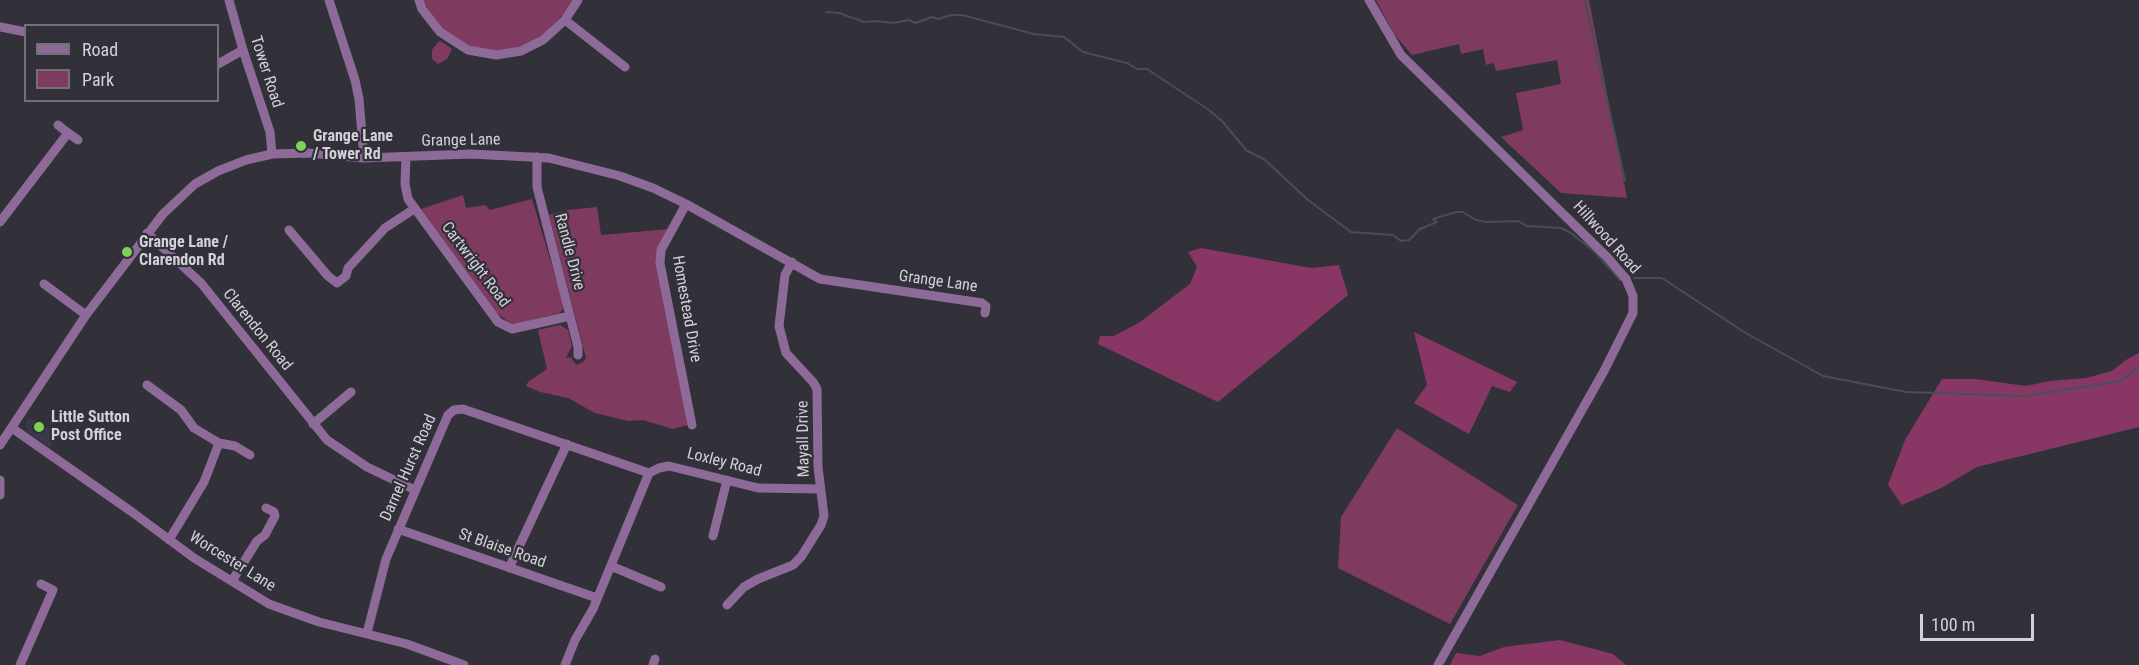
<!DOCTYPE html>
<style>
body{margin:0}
#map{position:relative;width:2139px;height:665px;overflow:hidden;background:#32313a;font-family:"Roboto Condensed",sans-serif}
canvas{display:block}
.legend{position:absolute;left:24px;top:24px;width:195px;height:78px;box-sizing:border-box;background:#32313a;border:2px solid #727179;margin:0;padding:8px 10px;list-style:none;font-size:18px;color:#d2d1d7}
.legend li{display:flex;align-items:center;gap:12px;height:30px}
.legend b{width:30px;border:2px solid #727179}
.scale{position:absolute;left:1920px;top:614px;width:114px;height:27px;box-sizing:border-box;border:3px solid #d2d1d7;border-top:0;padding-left:8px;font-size:18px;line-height:21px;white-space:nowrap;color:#d2d1d7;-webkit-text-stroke:4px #32313a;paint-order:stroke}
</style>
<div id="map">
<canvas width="2139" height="665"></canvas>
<ul class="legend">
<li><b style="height:8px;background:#8e6a99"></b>Road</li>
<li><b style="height:16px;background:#7f3a5f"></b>Park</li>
</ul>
<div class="scale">100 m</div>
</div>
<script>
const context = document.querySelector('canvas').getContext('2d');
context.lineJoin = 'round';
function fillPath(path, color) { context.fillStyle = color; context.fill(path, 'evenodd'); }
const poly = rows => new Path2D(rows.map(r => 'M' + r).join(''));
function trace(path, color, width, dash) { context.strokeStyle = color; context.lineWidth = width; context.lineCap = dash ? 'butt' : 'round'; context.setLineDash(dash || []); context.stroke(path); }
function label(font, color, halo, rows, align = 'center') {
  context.font = font + ' "Roboto Condensed",sans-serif'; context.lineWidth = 4.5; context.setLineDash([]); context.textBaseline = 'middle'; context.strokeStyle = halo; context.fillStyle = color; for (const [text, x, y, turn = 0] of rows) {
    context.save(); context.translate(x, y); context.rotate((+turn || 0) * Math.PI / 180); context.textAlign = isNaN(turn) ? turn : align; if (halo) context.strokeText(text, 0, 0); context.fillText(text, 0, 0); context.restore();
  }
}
fillPath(poly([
 [29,417,58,434,50,447,27,432,26,422]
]), '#3a3949');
fillPath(poly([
 [422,0,575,0,567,11,545,33,526,45,500,51,487,50,465,45,439,27],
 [1376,0,1589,0,1627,198,1561,193,1501,137,1523,130,1516,93,1561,84,1557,60,1496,71,1494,63,1486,65,1483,49,1461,54,1459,44,1412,55,1394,34],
 [439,41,442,42,452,49,447,59,438,64,432,59,432,50],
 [463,195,466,208,485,205,490,210,532,199,561,296,563,309,560,313,512,325,497,313,421,209],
 [597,207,601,235,669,229,656,258,688,425,673,429,643,420,628,421,595,413,568,398,540,392,526,386,528,382,547,369,538,330,560,325,568,330,572,346,566,358,571,357,576,365,583,362,586,358,549,215,568,210],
 [1397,428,1518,505,1450,624,1338,568,1341,517]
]), '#7f3a5f');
fillPath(poly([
 [1201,248,1311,268,1339,265,1348,295,1218,402,1098,344,1100,336,1114,336,1140,322,1190,284,1197,267,1188,252],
 [1414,332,1517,382,1510,392,1492,386,1469,434,1414,403,1427,385],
 [2139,353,2139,427,1977,467,1941,488,1902,505,1888,485,1905,440,1942,379,1975,379,2026,386,2050,381,2086,378,2112,371,2126,360],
 [1560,640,1613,654,1626,665,1450,665,1456,653,1480,656,1504,647]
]), '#883765');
trace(poly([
 [1585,0,1625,181],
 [826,12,839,13,864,22,877,21,893,23,909,20,915,23,932,17,938,19,952,15,962,15,1034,34,1064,37,1083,52,1127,63,1137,69,1147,69,1209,110,1223,122,1246,150,1265,160,1308,200,1351,232,1393,235,1401,241,1409,240,1420,229,1437,222,1433,219,1456,212,1463,212,1476,220,1486,222,1518,221,1527,226,1561,228,1571,233,1595,252,1620,280],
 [1634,278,1662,278,1744,332,1823,376,1906,392,2025,396,2121,381,2139,367]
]), '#455056', 2);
trace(poly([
 [229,0,243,50,270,132,272,154],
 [329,0,355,80,359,99,364,158],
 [419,0,422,9,440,32,468,50,496,55,521,51,543,40,565,20,578,0],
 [1369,0,1401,55,1608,258,1626,279,1633,296,1633,313,1604,371,1438,665],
 [565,20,625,67],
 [0,27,26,32],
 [218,64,243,50],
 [68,133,78,140],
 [406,157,405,184,408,199,498,322,512,329,570,316],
 [537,157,537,187,578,347,578,355],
 [686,204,661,250,660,263,692,425],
 [0,222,68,133,58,125],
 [289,230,328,276,337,283,346,276,348,268,385,228,414,209],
 [147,233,201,283,327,440,367,467,415,490],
 [44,284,86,315],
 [147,385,181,410,194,428,219,443,235,446,250,455],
 [313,424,351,392],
 [12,428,132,512,194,558,269,604,319,622,407,644,464,665],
 [0,445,86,315,163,214,195,184,218,171,246,160,272,154,308,153,364,158,471,154,549,158,620,176,653,188,686,204,820,279,982,303,986,306,985,313],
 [0,480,0,495],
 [398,529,597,598],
 [713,536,727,480],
 [169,540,204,482,219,443],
 [611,566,661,587],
 [509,568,567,444],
 [232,581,257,541,265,535,275,516,274,512,266,508],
 [727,605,744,587,758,579,793,565,801,557,821,525,824,516,818,467,817,389,813,382,786,353,779,326,785,275,792,262],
 [367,633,386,559,448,415,454,410,463,409,649,473],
 [20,665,53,590,41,584],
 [565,665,575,640,593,609,649,473,659,468,669,466,758,488,820,489],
 [653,665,655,659]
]), '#8e6a99', 9);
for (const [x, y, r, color] of [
 [301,146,6,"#7dd154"],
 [127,252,6,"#7dd154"],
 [39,427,6,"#7dd154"]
]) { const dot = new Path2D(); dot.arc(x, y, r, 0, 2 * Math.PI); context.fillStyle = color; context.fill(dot); trace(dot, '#32313a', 2); }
label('16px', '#d2d1d7', '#32313a', [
 ["Tower Road",266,72,72],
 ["Grange Lane",461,141,-1],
 ["Hillwood Road",1606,238,48],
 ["Randle Drive",569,252,75],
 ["Cartwright Road",475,265,53],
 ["Grange Lane",938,282,8],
 ["Homestead Drive",686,309,80],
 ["Clarendon Road",257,330,51],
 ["Mayall Drive",804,439,-91],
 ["Loxley Road",724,463,14],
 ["Darnel Hurst Road",409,468,-66],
 ["St Blaise Road",502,549,19],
 ["Worcester Lane",232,562,32]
]);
label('bold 16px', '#d2d1d7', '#32313a', [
 ["Grange Lane",313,137],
 ["/ Tower Rd",313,155],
 ["Grange Lane /",139,243],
 ["Clarendon Rd",139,261],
 ["Little Sutton",51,418],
 ["Post Office",51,436]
], 'left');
</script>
